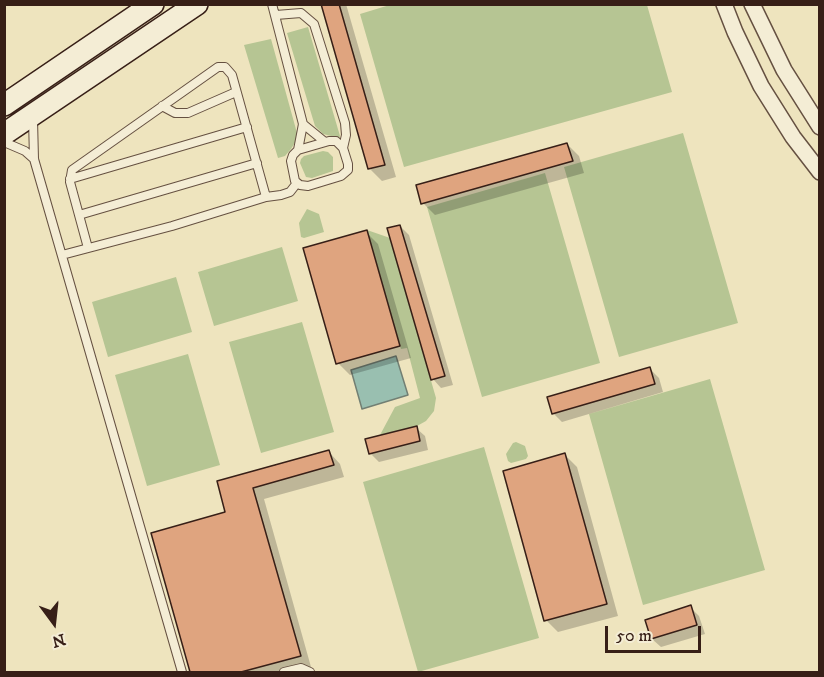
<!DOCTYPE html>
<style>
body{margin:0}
#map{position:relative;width:824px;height:677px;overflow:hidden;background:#eee4be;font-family:"IM FELL DW Pica",serif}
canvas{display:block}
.frame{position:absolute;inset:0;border:6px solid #371f17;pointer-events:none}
.north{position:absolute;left:24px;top:593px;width:60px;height:60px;-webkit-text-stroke:4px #f4edd5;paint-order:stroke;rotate:165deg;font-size:16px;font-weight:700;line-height:24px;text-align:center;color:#371f17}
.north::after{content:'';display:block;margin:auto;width:21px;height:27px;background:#371f17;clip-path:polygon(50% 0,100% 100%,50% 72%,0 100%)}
.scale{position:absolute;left:605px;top:626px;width:96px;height:27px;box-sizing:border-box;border:3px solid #371f17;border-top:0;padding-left:8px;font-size:18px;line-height:21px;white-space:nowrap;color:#371f17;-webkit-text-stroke:4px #f4edd5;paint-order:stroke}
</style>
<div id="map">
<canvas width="824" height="677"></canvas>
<div class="frame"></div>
<div class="north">N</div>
<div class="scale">50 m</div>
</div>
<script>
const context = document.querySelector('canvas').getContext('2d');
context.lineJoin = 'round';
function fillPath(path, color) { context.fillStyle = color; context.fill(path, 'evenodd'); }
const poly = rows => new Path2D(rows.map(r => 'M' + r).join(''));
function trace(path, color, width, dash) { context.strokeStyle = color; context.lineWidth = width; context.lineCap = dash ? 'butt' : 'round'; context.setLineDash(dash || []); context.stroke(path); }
fillPath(poly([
 [393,4,647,5,672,92,404,167,360,14],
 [308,27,340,136,339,138,323,134,315,126,287,33],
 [271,39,297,133,296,141,291,149,285,156,278,158,244,45],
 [683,133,738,323,619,357,564,167],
 [323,151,328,152,333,157,333,171,312,178,306,177,300,163,301,159,304,156],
 [545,173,600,363,482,397,427,207],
 [307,209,319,214,324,232,304,238,301,237,299,223],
 [367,230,390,238,436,398,434,411,426,421,417,426,380,435,395,407,420,398,407,348,401,349,400,346],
 [282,247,298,301,214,326,198,272],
 [176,277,192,332,108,357,92,302],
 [302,322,334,432,261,453,229,342],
 [188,354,220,465,147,486,115,375],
 [710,379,765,570,643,605,589,414],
 [516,442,525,446,528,456,526,459,511,463,508,461,506,454,513,443],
 [484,447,539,638,418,672,363,482]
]), '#b6c593');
const water = poly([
 [396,356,408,395,362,409,351,370,396,356]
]);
fillPath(water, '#99bfb0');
trace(water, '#727f73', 1.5);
fillPath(poly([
 [323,4,346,4,396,177,382,181,370,169],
 [567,144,579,156,584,173,435,215,423,203],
 [400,226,409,235,453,385,441,388,433,379],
 [366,232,378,244,411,358,350,375,338,363],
 [650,369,659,378,663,392,562,422,553,413],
 [416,428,425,436,428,450,379,462,370,453],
 [329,452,340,464,344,477,264,499,311,667,302,670,302,672,192,672,153,534,227,513,219,482],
 [565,455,577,467,618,616,558,632,546,620],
 [690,607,699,616,705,634,661,647,652,639]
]), '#0003');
const building = poly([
 [321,4,339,4,385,165,368,169,321,4],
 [567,143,573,161,421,204,416,185,567,143],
 [400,225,445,376,431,380,387,228,400,225],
 [367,230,400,346,336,364,303,248,367,230],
 [650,367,655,384,552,414,547,397,650,367],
 [417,426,420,441,369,454,365,439,417,426],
 [329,450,334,465,253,488,301,656,241,672,190,672,151,533,225,512,217,481,329,450],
 [565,453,607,604,544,621,503,471,565,453],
 [691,605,697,625,651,639,645,620,691,605]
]);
fillPath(building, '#dfa47f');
trace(building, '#371f17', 1.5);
const lane = poly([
 [272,4,303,124,298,150,293,155,291,161,295,181,300,185,308,186,341,176,348,170,348,164,343,148,336,141,329,141,298,150],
 [276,15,301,13,314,24,345,123,346,135,343,148],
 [162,106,175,113,188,113,236,92],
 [33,119,34,159,182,672],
 [303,124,325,142],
 [4,142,25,151,34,159],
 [70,179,247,127],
 [79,215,257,163],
 [88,248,70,182,72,170,218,67,225,67,232,75,266,197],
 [62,255,172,226,266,197,281,195,290,192,297,183],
 [284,672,301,668,310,672]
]);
const street = poly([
 [724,4,735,32,761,86,793,137,820,172],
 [752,4,784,70,820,127]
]);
const secondary = poly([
 [4,105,153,4],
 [4,134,197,4]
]);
trace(lane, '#655041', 10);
trace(street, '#655041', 18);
trace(secondary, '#371f17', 24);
trace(lane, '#f4edd5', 8);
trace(street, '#f4edd5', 15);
trace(secondary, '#f4edd5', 21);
</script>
